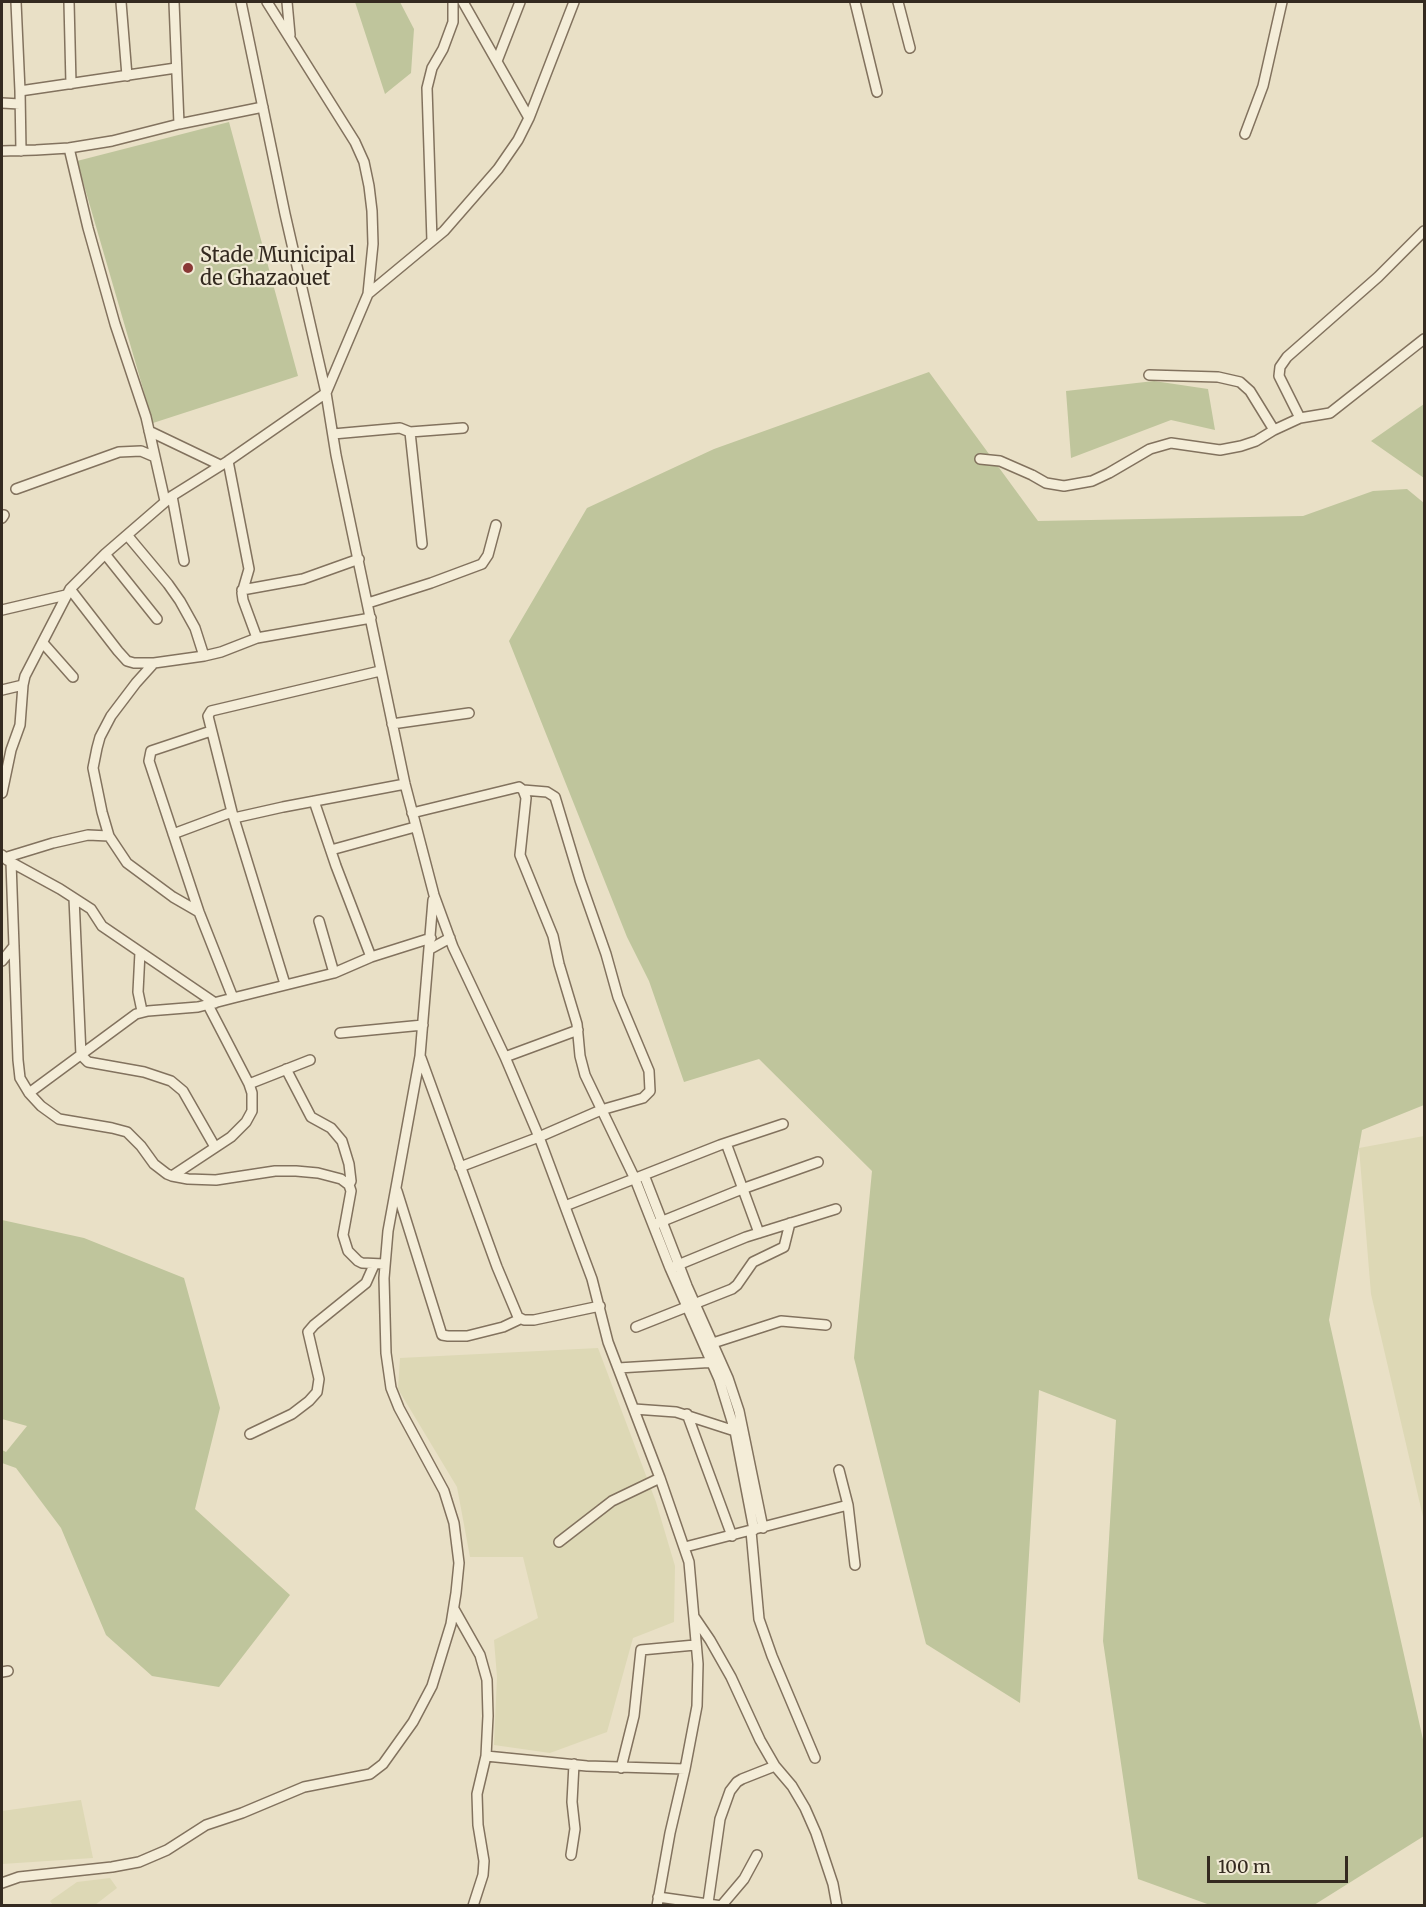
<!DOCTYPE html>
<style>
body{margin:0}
#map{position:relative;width:1426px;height:1907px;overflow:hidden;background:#e9e0c6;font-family:Merriweather,serif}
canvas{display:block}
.frame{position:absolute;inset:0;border:3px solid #342a20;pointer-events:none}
.scale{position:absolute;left:1207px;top:1856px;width:141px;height:27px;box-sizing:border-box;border:3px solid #342a20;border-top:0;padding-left:8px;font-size:18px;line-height:21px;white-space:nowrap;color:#342a20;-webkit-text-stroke:4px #f1ead5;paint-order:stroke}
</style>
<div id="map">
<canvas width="1426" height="1907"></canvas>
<div class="frame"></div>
<div class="scale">100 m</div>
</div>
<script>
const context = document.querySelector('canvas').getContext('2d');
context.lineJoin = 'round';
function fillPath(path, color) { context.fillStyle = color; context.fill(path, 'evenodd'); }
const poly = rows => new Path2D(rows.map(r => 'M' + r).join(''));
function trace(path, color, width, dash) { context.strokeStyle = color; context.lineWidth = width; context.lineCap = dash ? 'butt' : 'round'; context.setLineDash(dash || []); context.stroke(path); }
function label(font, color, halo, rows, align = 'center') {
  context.font = font + ' Merriweather,serif'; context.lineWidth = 4.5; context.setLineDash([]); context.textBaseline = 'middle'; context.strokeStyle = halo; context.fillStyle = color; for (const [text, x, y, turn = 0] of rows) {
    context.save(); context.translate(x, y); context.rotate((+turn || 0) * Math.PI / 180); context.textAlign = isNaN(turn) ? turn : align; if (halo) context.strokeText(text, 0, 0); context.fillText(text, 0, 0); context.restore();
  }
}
fillPath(poly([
 [1424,1136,1424,1521,1371,1294,1359,1148],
 [598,1348,656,1502,675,1566,674,1622,633,1638,607,1732,550,1753,494,1745,497,1677,494,1640,538,1618,523,1557,470,1557,457,1487,398,1389,400,1358],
 [81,1800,93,1858,2,1864,2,1811],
 [110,1878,117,1888,95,1905,53,1905,50,1901,77,1882]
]), '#ddd8b5');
fillPath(poly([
 [355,2,400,2,414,29,411,73,385,94],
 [229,122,298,376,153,423,77,161],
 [929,372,1038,521,1303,516,1373,491,1407,489,1424,503,1424,1105,1362,1130,1329,1320,1424,1744,1424,1836,1314,1905,1210,1905,1138,1879,1103,1641,1116,1420,1039,1390,1020,1703,926,1644,854,1358,872,1171,759,1059,684,1082,649,981,627,937,509,641,587,508,714,449],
 [1154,381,1208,389,1215,430,1171,420,1071,458,1066,391],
 [1424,404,1424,478,1371,441],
 [2,1220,84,1238,184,1278,220,1408,195,1509,290,1595,219,1687,152,1676,106,1635,61,1528,16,1468,2,1463,2,1450,6,1452,27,1426,2,1419]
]), '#bfc59c');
const minor = poly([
 [16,2,20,91,21,151],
 [69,2,71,84],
 [121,2,127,76],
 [174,2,179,124],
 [241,2,285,214,326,393,336,455,405,784,434,895,453,947,505,1057,539,1137,592,1279,608,1342,660,1478,689,1562,698,1664,697,1706,685,1769,670,1833,657,1906],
 [267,2,355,142,364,162,369,186,372,211,373,244,368,294],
 [287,2,290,35],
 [463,2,529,118],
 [855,2,877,92],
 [898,2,910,48],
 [497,61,520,2],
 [20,91,176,68],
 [2,103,20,104],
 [1245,134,1263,86,1282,2],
 [69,148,88,228,115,324,146,417,165,501],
 [2,151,36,150,69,148,112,141,179,124,263,107],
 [1424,231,1378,277,1287,357,1280,367,1279,376,1300,418,1330,413,1424,339],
 [432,241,427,88,432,68,443,49,453,22,453,2],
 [1149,375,1218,377,1240,382,1250,391,1274,430],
 [149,431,220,465],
 [410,432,463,428],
 [333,434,400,428,410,432,422,544],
 [980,459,1000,461,1032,475,1046,483,1064,486,1092,481,1109,473,1150,449,1171,443,1220,450,1241,446,1256,441,1274,430,1300,418],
 [228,461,249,569,242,593,243,600,257,638],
 [16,489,119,452,141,451,155,457],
 [172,496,184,561],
 [2,518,4,515],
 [127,535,168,584,180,601,195,628,204,656],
 [105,554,157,619],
 [70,589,118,651,127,661,134,663,154,663,204,656,221,652,257,638,371,618],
 [242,590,303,579,359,559],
 [368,603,431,583,482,564,488,555,496,525],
 [2,610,66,595],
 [43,643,73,677],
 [2,690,23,685],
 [392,724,469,713],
 [211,731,151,751,149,761,199,912,233,998,334,973,371,957,431,938],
 [2,793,11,750,20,725,23,685,25,676,70,589,105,554,172,496,228,461,326,393,368,294,444,231,498,169,518,140,529,118,574,2],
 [314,801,336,866,371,957],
 [412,813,519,787,523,790,526,798,520,855,553,936,559,964,577,1024,580,1056,585,1075,635,1179,670,1268,719,1379,735,1431,754,1530],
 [234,818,283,807,405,784],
 [173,834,232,812],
 [109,836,102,812,93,768,97,748,100,737,111,716,136,683,154,663],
 [331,850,415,827],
 [2,855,7,860,60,889,91,909,102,926,215,1003],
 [4,858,53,843,88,835,109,836,127,863,173,897,199,912],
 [11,862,18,1060,20,1078,29,1093,41,1106,59,1119,112,1128,127,1132,141,1146,154,1164,167,1174,172,1176,188,1179,216,1180,275,1171,296,1171,318,1173,341,1179,349,1185,351,1191,343,1235,348,1251,358,1261,362,1263,384,1264],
 [74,898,81,1055,88,1062,144,1072,171,1081,183,1091,215,1147],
 [319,921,334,973],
 [430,949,450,938],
 [140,952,138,992,142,1011],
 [2,961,14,946],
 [285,984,232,812,208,716,211,711,380,671],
 [340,1033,423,1025],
 [505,1057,578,1030],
 [421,1058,497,1267,518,1317,524,1320,534,1320,600,1306],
 [286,1069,311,1117,331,1128,342,1141,349,1164,351,1181,349,1185],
 [249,1084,310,1060],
 [29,1093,136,1014,148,1011,198,1007,233,998],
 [726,1143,759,1233],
 [460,1167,539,1137,601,1110,643,1098,650,1091,649,1071,618,997,606,954,580,880,555,797,547,792,523,790],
 [644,1175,687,1286,728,1378,739,1411,763,1528],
 [172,1176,231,1137,246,1122,252,1111,252,1093,249,1084,208,1005],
 [397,1191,442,1335,448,1336,467,1336,503,1327,520,1319],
 [565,1206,720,1145,783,1124],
 [658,1223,742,1189,818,1162],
 [673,1267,746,1237,836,1209],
 [636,1327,732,1289,737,1285,753,1262,784,1247,790,1223],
 [713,1343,781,1321,826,1325],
 [618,1368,717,1362],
 [634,1409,676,1412,738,1432],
 [687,1414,732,1536],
 [250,1434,292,1414,309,1401,317,1392,319,1379,308,1332,314,1325,366,1283,374,1265],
 [839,1470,848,1505,855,1565],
 [751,1531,759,1619,772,1656,815,1758],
 [559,1542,612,1501,660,1478],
 [685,1547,848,1505],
 [454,1609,480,1655,487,1680,488,1716,486,1756,477,1794,478,1825,484,1861,483,1875,473,1906],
 [695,1618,710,1640,731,1677,760,1740,775,1766,792,1786,805,1808,816,1833,833,1884,837,1906],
 [2,1672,8,1671],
 [486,1756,587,1766,685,1769],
 [621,1768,634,1716,641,1650,695,1645],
 [571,1855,575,1829,572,1802,574,1764],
 [2,1883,19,1877,112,1867,139,1862,167,1850,206,1825,242,1813,304,1787,370,1774,383,1764,413,1722,432,1686,451,1624,456,1593,459,1563,454,1523,444,1491,399,1408,391,1388,386,1353,384,1278,388,1231,420,1056,433,900],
 [658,1897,722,1906],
 [708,1903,720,1819,730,1791,737,1782,742,1779,775,1766],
 [722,1905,744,1879,757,1855]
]);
trace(minor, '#82725e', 12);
trace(minor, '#f4edd8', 9);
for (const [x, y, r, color] of [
 [188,268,6,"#893835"]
]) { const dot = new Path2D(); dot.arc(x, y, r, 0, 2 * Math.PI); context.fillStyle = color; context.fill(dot); trace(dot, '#f1ead5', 2); }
label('20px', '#342a20', '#f1ead5', [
 ["Stade Municipal",200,256],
 ["de Ghazaouet",200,279]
], 'left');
</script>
